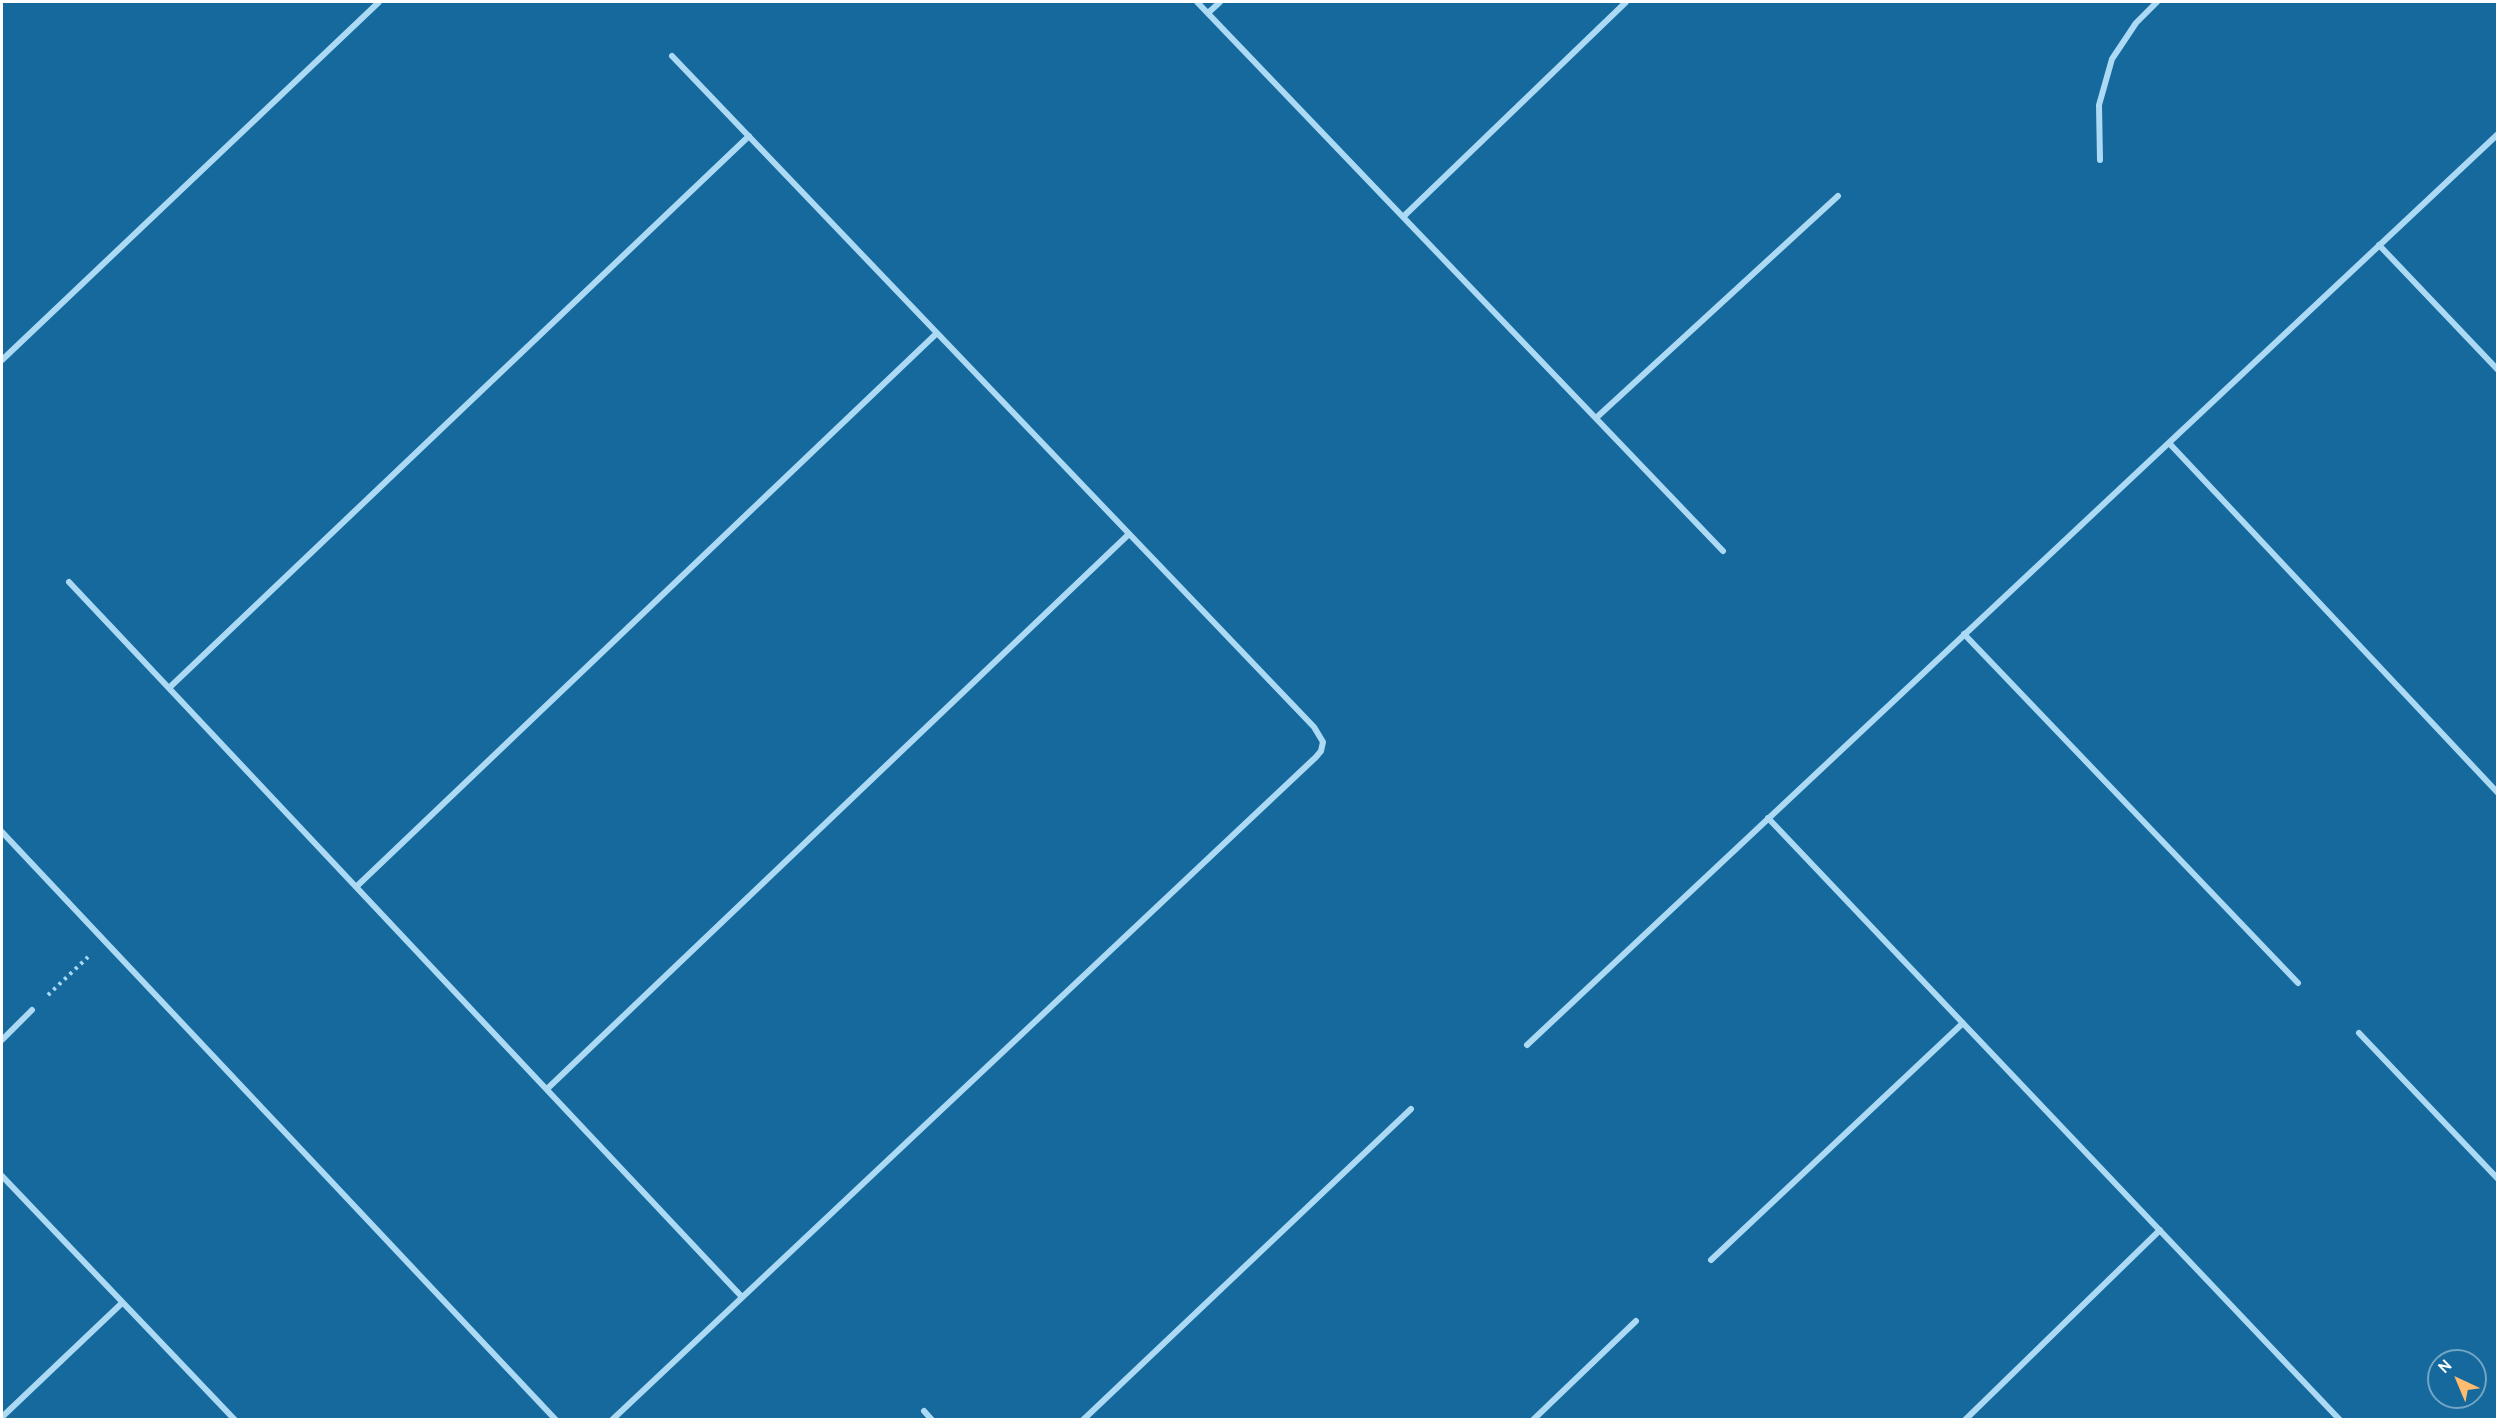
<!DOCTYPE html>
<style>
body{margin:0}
#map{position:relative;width:2499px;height:1421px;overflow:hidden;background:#15699d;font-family:Overpass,sans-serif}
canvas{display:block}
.frame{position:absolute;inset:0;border:3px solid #fff;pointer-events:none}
.north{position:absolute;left:2427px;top:1349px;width:60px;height:60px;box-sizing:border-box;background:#15699d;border:2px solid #73a5c4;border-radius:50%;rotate:316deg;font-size:16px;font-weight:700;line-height:24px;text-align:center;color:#fff}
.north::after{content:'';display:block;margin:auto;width:21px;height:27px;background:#ffbc6f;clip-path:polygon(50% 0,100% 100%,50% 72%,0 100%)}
</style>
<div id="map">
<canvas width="2499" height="1421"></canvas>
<div class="frame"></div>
<div class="north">N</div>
</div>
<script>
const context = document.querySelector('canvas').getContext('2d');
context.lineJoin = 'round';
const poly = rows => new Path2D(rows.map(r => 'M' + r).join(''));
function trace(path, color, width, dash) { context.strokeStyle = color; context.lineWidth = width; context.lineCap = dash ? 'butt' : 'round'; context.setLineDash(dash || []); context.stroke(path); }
trace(poly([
 [48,995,88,957]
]), '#acd9f3', 4, [3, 4.5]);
trace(poly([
 [1197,2,1723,551],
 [1208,13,1220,2],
 [2100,160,2099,105,2112,59,2136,23,2157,2],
 [1403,217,1626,2],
 [2379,245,2498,370],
 [2,360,379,2],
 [1596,418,1838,196],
 [2169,443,2498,793],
 [69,582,742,1297],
 [1964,634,2298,983],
 [169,688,749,136],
 [1768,818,2340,1420],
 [2,832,556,1420],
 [356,887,937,333],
 [2359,1033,2498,1179],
 [2,1040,32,1010],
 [1527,1045,2498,134],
 [547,1089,1129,534],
 [2,1176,235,1420],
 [1711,1260,1963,1023],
 [924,1411,932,1420],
 [2,1417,122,1303],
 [612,1420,1316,757,1321,751,1323,742,1314,727,672,56],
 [1083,1420,1411,1109],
 [1533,1420,1636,1321],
 [1965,1420,2160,1230]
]), '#acd9f3', 6);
</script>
